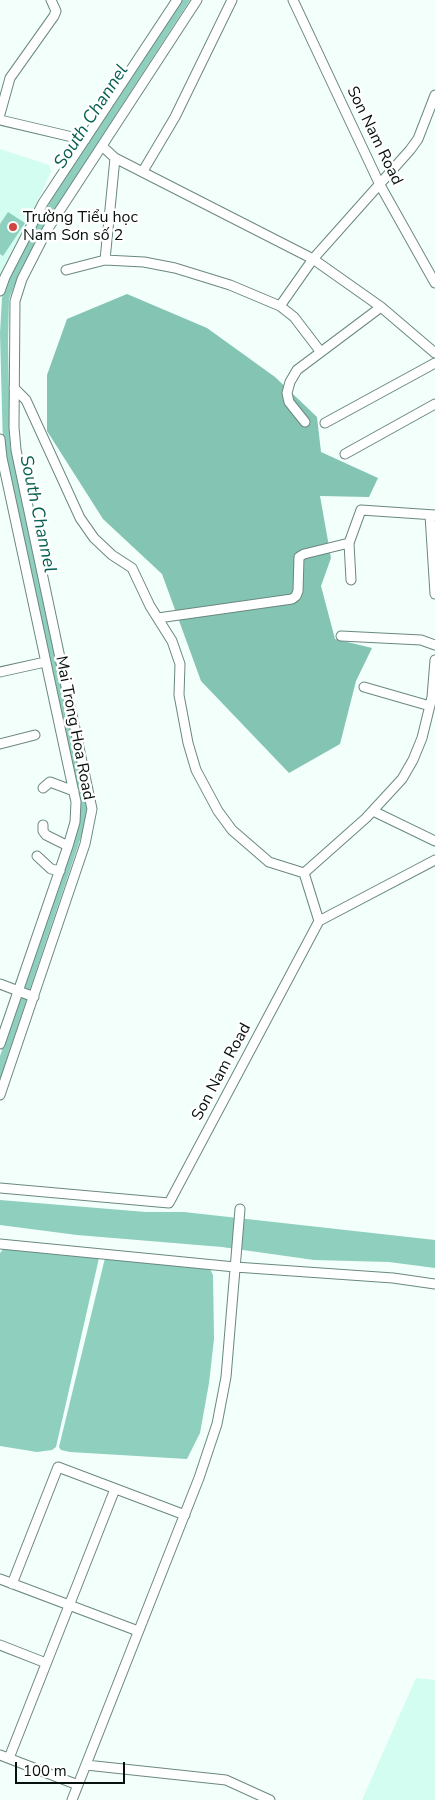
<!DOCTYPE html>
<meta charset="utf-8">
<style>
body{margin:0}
#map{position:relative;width:435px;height:1800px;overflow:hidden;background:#f2fffb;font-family:"Nunito Sans",sans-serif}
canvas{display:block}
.scale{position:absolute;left:15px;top:1762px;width:110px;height:22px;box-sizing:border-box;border:2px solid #06100d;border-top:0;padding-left:6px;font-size:15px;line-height:18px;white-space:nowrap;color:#06100d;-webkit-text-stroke:4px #fff;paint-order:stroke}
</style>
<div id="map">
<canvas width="435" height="1800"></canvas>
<div class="scale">100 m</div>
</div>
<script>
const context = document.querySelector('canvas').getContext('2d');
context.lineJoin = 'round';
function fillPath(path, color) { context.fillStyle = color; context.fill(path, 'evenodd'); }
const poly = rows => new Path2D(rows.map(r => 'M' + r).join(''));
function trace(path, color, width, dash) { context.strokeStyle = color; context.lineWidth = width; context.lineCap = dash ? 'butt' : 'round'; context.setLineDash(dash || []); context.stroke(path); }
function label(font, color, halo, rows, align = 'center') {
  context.font = font + ' "Nunito Sans",sans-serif'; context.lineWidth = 5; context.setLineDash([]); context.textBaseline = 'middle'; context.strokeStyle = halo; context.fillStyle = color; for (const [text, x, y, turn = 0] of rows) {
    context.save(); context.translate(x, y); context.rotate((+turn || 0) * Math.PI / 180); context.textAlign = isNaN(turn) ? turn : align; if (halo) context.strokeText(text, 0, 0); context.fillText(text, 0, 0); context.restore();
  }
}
fillPath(poly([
 [0,149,49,165,51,172,0,282],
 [416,1678,435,1680,435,1800,362,1800]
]), '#d4fdf1');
fillPath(poly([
 [127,294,207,328,275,377,317,417,321,452,378,478,369,497,320,496,331,558,321,586,335,639,372,648,356,681,340,744,289,773,201,681,162,574,103,519,47,431,47,375,67,319]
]), '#83c4b2');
fillPath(poly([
 [182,0,190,0,51,215,20,271,9,299,8,343,10,445,86,795,87,808,84,828,0,1079,0,1056,78,823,3,447,0,333,2,298,7,280,56,191],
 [8,212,25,223,3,256,0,254,0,224],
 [0,1200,146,1212,184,1212,435,1240,435,1268,389,1262,314,1260,222,1247,77,1235,0,1225],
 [5,1247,99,1258,56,1447,52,1450,37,1452,0,1446,0,1253],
 [105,1258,210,1269,213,1275,214,1339,209,1383,200,1433,187,1459,70,1452,61,1450,59,1447]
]), '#8ecfbd');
const street = poly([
 [293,0,380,185,435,283],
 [0,114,10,78,54,16,56,11,51,0],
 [0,120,85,140],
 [102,146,115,158,313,259,381,307,435,353],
 [143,171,175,117,232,0],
 [105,260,115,158],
 [66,270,105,260,144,262,175,268,230,285,280,306,294,317,320,351],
 [0,291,5,277,43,203,177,0],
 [280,306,313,259,410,150,418,139,435,95],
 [14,388,26,400,80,518,94,538,112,555,132,568,150,606,172,641,180,664,179,695,188,743,196,770,218,811,232,830,269,862,304,873],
 [305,422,289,402,287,393,290,382,297,370,381,307],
 [325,423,435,363],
 [0,439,2,458,76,802,75,822,68,846,0,1044],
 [345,454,435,404],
 [430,515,435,594],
 [351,580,349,543,361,510,435,515],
 [158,618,292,599,296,596,298,591,299,557,304,554,349,543],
 [341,636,421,640,435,645],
 [0,672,45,662],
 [364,687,430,706],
 [0,744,35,735],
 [43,788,50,782,74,791],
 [373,811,435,841],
 [43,825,43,831,46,835,68,846],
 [37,856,51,869,60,871],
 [304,873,366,818,402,779,413,760,422,738,432,697,435,660],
 [304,873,319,921],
 [0,984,34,997],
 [0,1095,85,844,92,809,16,450,14,427,15,301,22,279,47,230,197,0],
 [0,1188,169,1203,319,921,435,860],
 [0,1244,235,1267,393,1278,435,1284],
 [0,1579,138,1631],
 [12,1584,58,1467,185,1515],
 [0,1645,46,1663],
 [0,1755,78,1785],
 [9,1758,115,1489],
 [86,1765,226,1780,270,1800],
 [72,1800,199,1478,217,1424,226,1377,240,1209]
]);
trace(street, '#6b8880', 11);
trace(street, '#fff', 9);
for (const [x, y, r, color] of [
 [13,227,5,"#d24340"]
]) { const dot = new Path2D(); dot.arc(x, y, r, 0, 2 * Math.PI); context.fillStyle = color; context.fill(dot); trace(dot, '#fff', 2); }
label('16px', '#06100d', '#fff', [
 ["Son Nam Road",374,136,64],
 ["Mai Trong Hoa Road",74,728,79],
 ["Son Nam Road",222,1072,-62]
]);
label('16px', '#06100d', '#fff', [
 ["Trường Tiểu học",23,218],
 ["Nam Sơn số 2",23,236]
], 'left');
label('italic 18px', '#066050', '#fff', [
 ["South Channel",92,117,-57],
 ["South Channel",37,514,78]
]);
</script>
